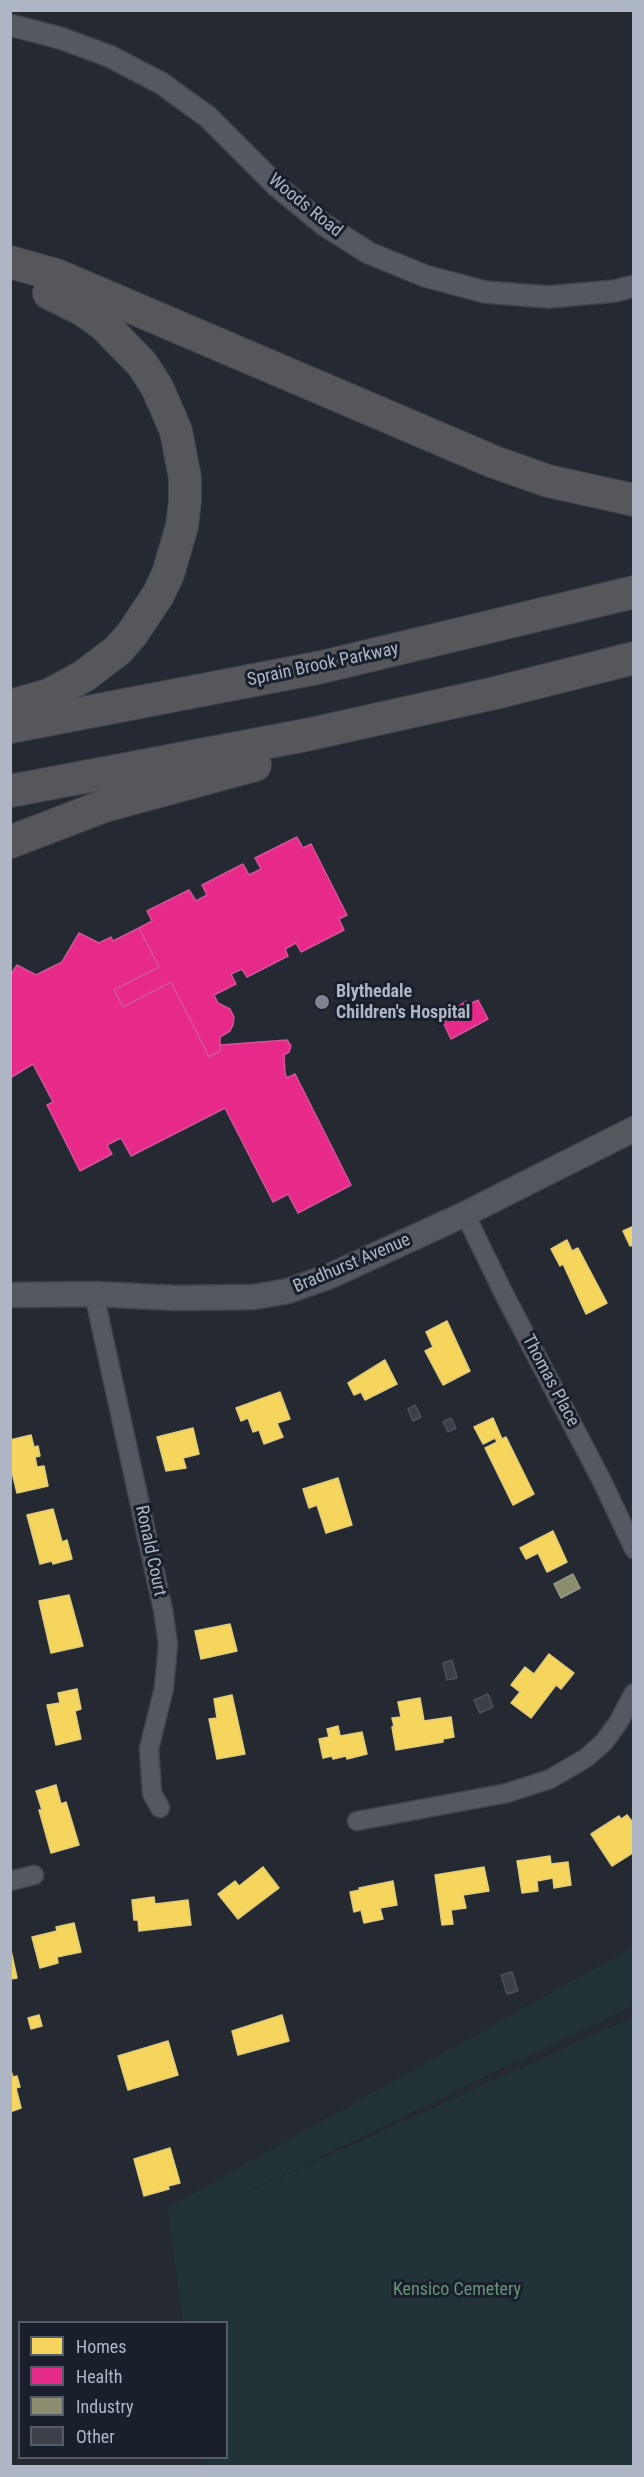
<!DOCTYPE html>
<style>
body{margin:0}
#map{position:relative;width:644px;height:2477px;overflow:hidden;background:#252932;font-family:"Roboto Condensed",sans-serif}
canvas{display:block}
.frame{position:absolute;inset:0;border:12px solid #aeb5c4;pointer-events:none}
.legend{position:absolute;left:18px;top:2321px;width:210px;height:138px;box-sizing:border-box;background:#19202c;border:2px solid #555c69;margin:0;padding:8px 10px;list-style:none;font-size:18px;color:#aeb5c4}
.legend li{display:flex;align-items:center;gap:12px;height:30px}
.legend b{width:30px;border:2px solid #555c69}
</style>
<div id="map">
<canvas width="644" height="2477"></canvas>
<div class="frame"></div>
<ul class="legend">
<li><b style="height:16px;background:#f6d55c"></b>Homes</li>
<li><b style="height:16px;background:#e7298a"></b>Health</li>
<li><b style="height:16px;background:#8c8c6e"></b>Industry</li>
<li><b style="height:16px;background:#3d4048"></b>Other</li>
</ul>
</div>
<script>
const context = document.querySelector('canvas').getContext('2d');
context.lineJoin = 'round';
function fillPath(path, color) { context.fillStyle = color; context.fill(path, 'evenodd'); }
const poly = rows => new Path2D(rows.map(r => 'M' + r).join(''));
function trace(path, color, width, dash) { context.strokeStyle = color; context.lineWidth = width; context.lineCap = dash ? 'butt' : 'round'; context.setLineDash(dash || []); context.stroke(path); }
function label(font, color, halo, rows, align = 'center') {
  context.font = font + ' "Roboto Condensed",sans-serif'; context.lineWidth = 6; context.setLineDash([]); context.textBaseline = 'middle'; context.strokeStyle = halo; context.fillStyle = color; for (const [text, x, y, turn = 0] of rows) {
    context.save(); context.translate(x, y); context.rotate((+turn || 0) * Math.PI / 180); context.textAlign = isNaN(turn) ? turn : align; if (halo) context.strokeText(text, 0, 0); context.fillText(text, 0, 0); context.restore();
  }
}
fillPath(poly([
 [633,1947,633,2005,231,2200,633,2017,633,2466,203,2466,201,2458,226,2458,226,2322,183,2322,167,2208]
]), '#223337');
const homes = poly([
 [634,1226,634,1245,630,1246,623,1231,634,1226],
 [567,1240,572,1251,578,1248,607,1303,586,1314,563,1264,560,1266,551,1249,567,1240],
 [447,1321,470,1371,443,1385,425,1351,433,1347,426,1332,447,1321],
 [385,1360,397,1384,365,1400,361,1392,354,1395,348,1383,385,1360],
 [280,1392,290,1419,277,1423,283,1437,264,1444,259,1430,253,1432,248,1418,241,1421,236,1408,280,1392],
 [493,1418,502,1439,506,1437,534,1494,513,1505,485,1448,497,1442,495,1438,483,1444,474,1427,493,1418],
 [193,1428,199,1454,183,1458,186,1468,166,1471,157,1437,193,1428],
 [31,1435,34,1447,38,1446,40,1456,35,1457,37,1467,44,1466,48,1486,17,1493,10,1464,10,1440,31,1435],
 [338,1478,352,1525,326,1533,317,1505,309,1508,303,1489,338,1478],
 [53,1509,62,1542,67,1540,72,1559,53,1564,52,1561,40,1564,27,1515,53,1509],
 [553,1531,567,1562,547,1572,538,1553,526,1559,520,1548,553,1531],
 [69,1595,83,1646,51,1653,39,1601,69,1595],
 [230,1624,237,1651,201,1659,195,1631,230,1624],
 [549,1654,574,1673,561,1689,556,1685,531,1718,511,1703,520,1692,511,1685,525,1667,534,1674,549,1654],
 [77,1689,81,1709,75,1711,81,1739,56,1745,47,1705,60,1703,58,1693,77,1689],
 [232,1695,245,1754,217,1759,209,1719,217,1718,214,1699,232,1695],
 [420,1698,424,1721,451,1717,454,1737,443,1739,443,1742,396,1750,392,1727,394,1726,392,1718,401,1717,398,1702,420,1698],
 [338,1726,340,1736,362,1732,367,1754,347,1759,346,1756,333,1759,332,1756,323,1758,319,1739,329,1737,327,1729,338,1726],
 [56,1785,61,1804,66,1802,79,1845,51,1853,39,1810,42,1810,36,1791,56,1785],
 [627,1815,634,1824,634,1852,612,1866,591,1834,619,1816,621,1819,627,1815],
 [550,1856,551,1864,568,1862,571,1885,554,1888,553,1878,537,1881,538,1891,522,1893,517,1861,550,1856],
 [263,1867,279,1888,238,1919,218,1894,235,1881,239,1886,263,1867],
 [484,1867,489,1891,463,1895,466,1908,451,1910,453,1924,442,1925,435,1875,484,1867],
 [393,1881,397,1905,380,1908,383,1919,364,1923,361,1910,354,1912,350,1892,360,1890,359,1888,393,1881],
 [154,1897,155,1904,188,1900,191,1925,139,1931,138,1920,134,1920,132,1900,154,1897],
 [74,1923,81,1952,57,1957,58,1963,40,1968,32,1937,57,1931,56,1927,74,1923],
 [10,1946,17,1978,10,1979,10,1946],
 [39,2015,42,2026,31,2029,28,2018,39,2015],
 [282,2015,289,2041,238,2055,232,2031,282,2015],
 [168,2041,178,2075,128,2090,118,2056,168,2041],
 [10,2068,13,2077,17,2076,20,2087,16,2088,21,2108,10,2112,10,2068],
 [170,2148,180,2183,168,2186,169,2189,144,2196,134,2159,170,2148]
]);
fillPath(homes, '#f6d55c');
trace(homes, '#e0cb7b', 1.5);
const health = poly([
 [297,837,303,848,311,844,347,915,339,919,344,930,301,952,296,943,285,949,288,956,247,977,242,969,231,974,236,984,214,995,218,1003,230,1009,234,1017,233,1025,230,1031,220,1037,220,1051,209,1057,171,982,123,1007,114,990,159,967,139,928,152,921,147,911,189,890,196,901,207,895,202,885,243,864,249,875,261,869,255,858,297,837],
 [139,928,159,967,114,990,123,1007,171,982,209,1057,220,1051,220,1045,287,1040,291,1046,289,1052,284,1055,285,1073,287,1078,295,1074,351,1185,298,1213,288,1194,273,1202,225,1108,131,1156,121,1138,107,1145,112,1154,80,1171,47,1105,53,1102,33,1064,10,1078,10,976,17,965,36,975,62,962,79,933,99,943,111,937,113,941,139,928],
 [478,1000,488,1019,451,1039,443,1022,451,1018,448,1013,466,1001,468,1005,478,1000]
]);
fillPath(health, '#e7298a');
trace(health, '#d6539b', 1.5);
const industry = poly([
 [573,1574,580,1588,561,1598,554,1584,573,1574]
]);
fillPath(industry, '#8c8c6e');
trace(industry, '#969888', 1.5);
const building = poly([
 [415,1405,421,1417,413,1421,408,1409,415,1405],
 [451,1418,456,1428,448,1432,443,1422,451,1418],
 [452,1660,457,1678,447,1680,443,1663,452,1660],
 [488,1694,493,1707,480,1713,474,1700,488,1694],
 [512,1972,518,1991,507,1994,501,1975,512,1972]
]);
fillPath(building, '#3d4048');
trace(building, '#4d515a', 1.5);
const minor = poly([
 [465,1214,505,1296,602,1481,634,1549],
 [94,1294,163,1610,168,1644,164,1688,149,1749,152,1793,160,1808],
 [357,1821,507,1793,550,1779,586,1758,604,1742,618,1723,634,1693],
 [10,1881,34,1875]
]);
const tertiary = poly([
 [10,25,60,38,109,56,161,83,208,117,278,187,323,224,369,253,425,276,485,292,549,297,615,291,634,286]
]);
const secondary = poly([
 [10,1295,94,1294,177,1298,254,1297,288,1291,330,1276,465,1214,634,1129]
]);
const motorway = poly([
 [10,262,56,275,494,462,548,481,634,500],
 [10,706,49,695,84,676,118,650,132,634,158,595,168,574,182,526,185,501,185,478,176,431,157,387,142,364,104,325,83,310,49,293],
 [10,727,322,667,634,592],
 [10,791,306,735,495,693,634,658],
 [10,842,104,806,255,765]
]);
trace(minor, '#41444b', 21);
trace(tertiary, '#41444b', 24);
trace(secondary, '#41444b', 27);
trace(motorway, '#42454d', 34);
trace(minor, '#555860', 18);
trace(tertiary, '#555860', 21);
trace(secondary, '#54575e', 24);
trace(motorway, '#55575a', 32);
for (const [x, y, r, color] of [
 [322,1002,8,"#7e8491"]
]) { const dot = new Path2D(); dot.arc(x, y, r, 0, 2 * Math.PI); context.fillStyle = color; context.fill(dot); trace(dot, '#19202c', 2); }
label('18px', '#aeb5c4', '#19202c', [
 ["Woods Road",305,206,39],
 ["Sprain Brook Parkway",323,665,-12],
 ["Bradhurst Avenue",352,1264,-23],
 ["Thomas Place",550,1381,62],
 ["Ronald Court",150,1551,78]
]);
label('bold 18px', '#aeb5c4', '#19202c', [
 ["Blythedale",336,992],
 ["Children's Hospital",336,1013]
], 'left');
label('18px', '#669474', '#19202c', [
 ["Kensico Cemetery",457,2290]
]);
</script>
